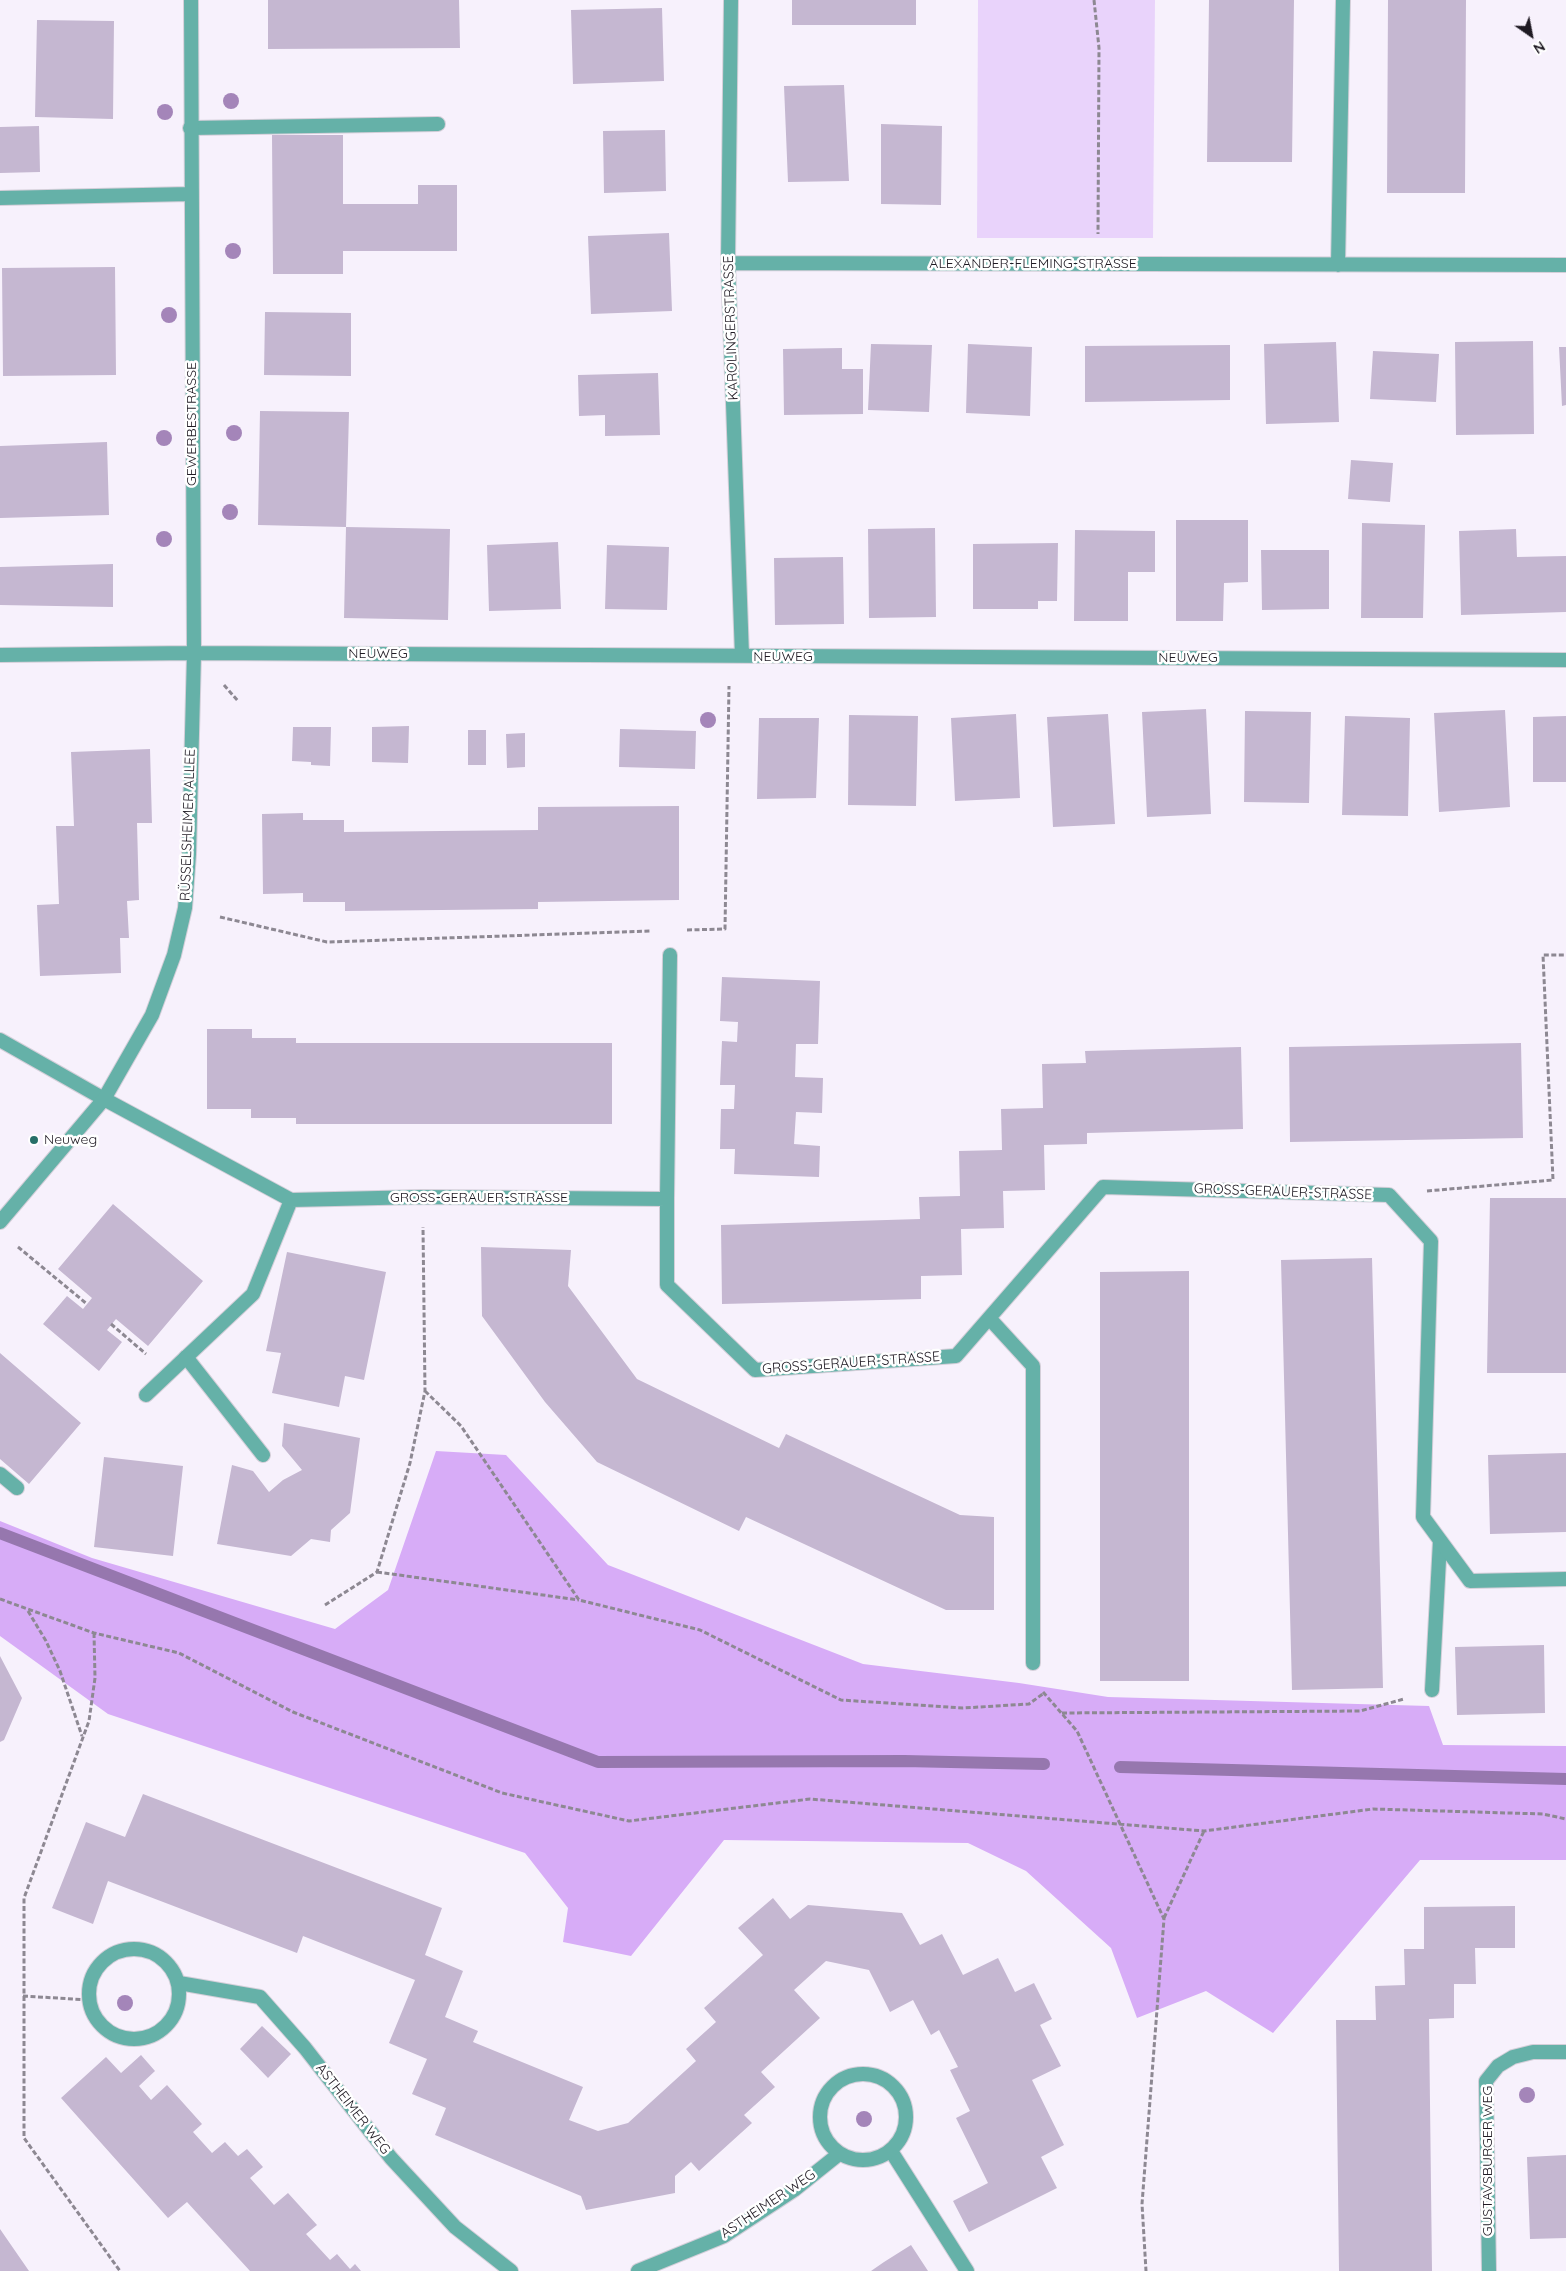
<!DOCTYPE html>
<meta charset="utf-8">
<style>
body{margin:0}
#map{position:relative;width:1566px;height:2271px;overflow:hidden;background:#f7f1fc;font-family:Quicksand,sans-serif}
canvas{display:block}
.north{position:absolute;left:1506px;top:10px;width:50px;height:50px;-webkit-text-stroke:4px #fff;paint-order:stroke;rotate:147deg;font-size:14px;font-weight:700;line-height:20px;text-align:center;color:#1f1a23}
.north::after{content:'';display:block;margin:auto;width:18px;height:22px;background:#1f1a23;clip-path:polygon(50% 0,100% 100%,50% 72%,0 100%)}
</style>
<div id="map">
<canvas width="1566" height="2271"></canvas>
<div class="north">N</div>
</div>
<script>
const context = document.querySelector('canvas').getContext('2d');
context.lineJoin = 'round';
function fillPath(path, color) { context.fillStyle = color; context.fill(path, 'evenodd'); }
const poly = rows => new Path2D(rows.map(r => 'M' + r).join(''));
function trace(path, color, width, dash) { context.strokeStyle = color; context.lineWidth = width; context.lineCap = dash ? 'butt' : 'round'; context.setLineDash(dash || []); context.stroke(path); }
function label(font, color, halo, rows, align = 'center') {
  context.font = font + ' Quicksand,sans-serif'; context.lineWidth = 5; context.setLineDash([]); context.textBaseline = 'middle'; context.strokeStyle = halo; context.fillStyle = color; for (const [text, x, y, turn = 0] of rows) {
    context.save(); context.translate(x, y); context.rotate((+turn || 0) * Math.PI / 180); context.textAlign = isNaN(turn) ? turn : align; if (halo) context.strokeText(text, 0, 0); context.fillText(text, 0, 0); context.restore();
  }
}
fillPath(poly([
 [978,0,1155,0,1153,238,977,238]
]), '#e9d3fb');
fillPath(poly([
 [436,1451,506,1455,608,1565,863,1664,1019,1683,1108,1697,1429,1706,1443,1745,1566,1746,1566,1860,1420,1860,1273,2033,1206,1991,1137,2018,1111,1948,1026,1871,968,1843,724,1840,631,1956,563,1942,568,1908,525,1853,108,1714,0,1636,0,1521,92,1558,335,1629,388,1590]
]), '#d7acf7');
trace(poly([
 [0,1533,598,1762,904,1761,1044,1764],
 [1120,1767,1566,1779]
]), '#9677ae', 12);
fillPath(poly([
 [268,0,459,0,460,48,268,49],
 [792,0,916,0,916,25,792,25],
 [1209,0,1294,0,1292,162,1207,162],
 [1388,0,1466,0,1465,193,1387,193],
 [662,8,664,81,573,84,571,10],
 [37,20,114,21,113,119,35,117],
 [844,85,849,181,788,182,784,86],
 [881,124,942,126,941,205,881,204],
 [39,126,40,172,0,173,0,127],
 [665,130,666,191,604,193,603,131],
 [272,135,343,135,343,204,418,204,418,185,457,185,457,251,343,251,343,274,273,274],
 [669,233,672,311,591,314,588,236],
 [115,267,116,375,3,376,2,268],
 [265,312,351,313,351,376,264,375],
 [1533,341,1534,434,1456,435,1455,342],
 [1336,342,1339,422,1266,424,1264,344],
 [871,344,932,345,929,412,868,410],
 [968,344,1032,347,1030,416,966,413],
 [1230,345,1230,400,1085,402,1085,346],
 [1559,347,1566,347,1566,405,1562,406],
 [842,348,842,369,863,369,863,414,784,415,783,349],
 [1373,351,1439,354,1436,402,1370,399],
 [658,373,660,435,605,436,605,415,579,416,578,375],
 [260,411,349,412,346,527,258,525],
 [107,442,109,515,0,518,0,446],
 [1351,460,1393,463,1390,502,1348,499],
 [1176,520,1248,520,1248,582,1224,583,1223,621,1176,621],
 [1362,523,1425,525,1423,618,1361,618],
 [346,527,450,529,448,620,344,618],
 [935,528,936,617,869,618,868,529],
 [1516,529,1517,557,1566,556,1566,612,1461,615,1459,531],
 [1075,530,1155,531,1155,572,1128,572,1128,621,1074,621],
 [558,542,561,609,489,611,487,545],
 [1058,543,1057,601,1038,601,1038,609,973,609,973,544],
 [607,545,669,547,667,610,605,609],
 [1261,550,1329,550,1329,609,1262,610],
 [843,557,844,624,775,625,774,558],
 [113,564,113,607,0,605,0,567],
 [1206,709,1211,814,1147,817,1142,712],
 [1505,710,1510,807,1439,812,1434,713],
 [1245,711,1311,712,1309,803,1244,802],
 [1016,714,1020,798,955,801,951,718],
 [1108,714,1115,824,1053,827,1047,717],
 [849,715,918,716,916,806,848,805],
 [1345,716,1410,718,1408,816,1342,815],
 [1566,716,1566,782,1533,782,1533,717],
 [759,718,819,718,816,798,757,799],
 [409,726,408,763,372,762,372,727],
 [293,727,331,727,330,766,311,765,311,762,292,761],
 [620,729,696,731,695,769,619,767],
 [468,730,486,730,486,765,468,765],
 [525,733,525,767,507,768,506,734],
 [150,749,152,823,137,823,139,900,127,901,129,938,120,938,121,973,40,976,37,905,59,904,56,826,74,826,71,752],
 [679,806,679,900,538,902,538,909,345,911,345,902,303,902,303,893,263,894,262,814,303,813,303,820,344,820,344,832,538,830,538,807],
 [722,977,820,981,818,1044,796,1044,795,1077,823,1078,822,1113,796,1112,794,1144,820,1146,819,1177,734,1174,735,1149,720,1149,721,1109,734,1109,735,1085,720,1085,722,1041,737,1042,738,1022,720,1021],
 [207,1029,252,1029,252,1038,296,1038,296,1043,612,1043,612,1124,296,1124,296,1118,251,1118,251,1109,207,1109],
 [1521,1043,1523,1138,1290,1142,1289,1047],
 [1241,1047,1243,1129,1087,1133,1087,1144,1044,1145,1045,1190,1003,1191,1004,1228,961,1229,962,1275,921,1276,921,1299,722,1304,721,1225,920,1219,919,1197,960,1196,959,1151,1002,1150,1001,1109,1043,1108,1042,1064,1086,1063,1085,1051],
 [1490,1198,1566,1198,1566,1373,1487,1373],
 [113,1204,203,1281,148,1346,116,1319,107,1330,122,1342,99,1371,43,1324,67,1296,83,1309,92,1298,58,1269],
 [481,1247,571,1250,568,1286,637,1379,779,1448,786,1434,960,1515,994,1517,994,1610,946,1610,746,1517,739,1531,597,1462,545,1402,482,1316],
 [287,1252,386,1272,364,1380,345,1376,339,1407,272,1393,281,1353,266,1351],
 [1372,1258,1383,1688,1292,1690,1281,1260],
 [1189,1271,1189,1681,1100,1681,1100,1272],
 [0,1353,81,1423,29,1484,0,1459],
 [284,1423,360,1438,350,1513,331,1530,330,1542,311,1539,291,1556,217,1544,232,1465,253,1471,269,1492,283,1480,302,1470,282,1446],
 [1566,1453,1566,1532,1490,1534,1488,1455],
 [104,1457,183,1466,173,1556,94,1547],
 [1544,1645,1545,1713,1457,1715,1455,1647],
 [0,1656,22,1698,4,1740,0,1742],
 [143,1794,442,1908,425,1955,463,1971,445,2017,478,2031,473,2042,583,2087,569,2120,598,2131,628,2123,696,2061,686,2049,716,2022,704,2008,763,1955,738,1928,773,1898,790,1919,808,1905,902,1913,920,1945,942,1934,963,1975,998,1958,1015,1992,1034,1983,1052,2019,1040,2025,1061,2066,1032,2080,1064,2145,1041,2157,1057,2188,969,2232,953,2201,988,2183,956,2118,970,2111,950,2070,958,2067,939,2030,931,2035,913,2000,890,2012,869,1970,826,1961,794,1990,820,2018,761,2072,775,2087,744,2115,752,2123,699,2171,691,2162,675,2176,675,2193,586,2210,581,2196,435,2135,446,2108,412,2094,427,2059,389,2043,415,1980,303,1936,297,1953,108,1881,93,1924,52,1908,86,1822,125,1837],
 [1515,1906,1515,1948,1475,1948,1476,1984,1454,1984,1454,2018,1429,2019,1432,2271,1339,2271,1336,2020,1376,2020,1375,1986,1405,1985,1404,1949,1424,1949,1424,1907],
 [262,2026,291,2054,268,2078,240,2049],
 [141,2055,155,2071,139,2086,151,2100,167,2085,202,2124,193,2132,212,2153,225,2142,238,2156,247,2149,263,2167,250,2178,274,2205,288,2193,317,2225,306,2234,330,2260,337,2254,350,2269,355,2264,361,2271,250,2271,187,2202,168,2218,61,2098,106,2057,121,2073],
 [1566,2155,1566,2238,1530,2239,1527,2157],
 [0,2229,29,2271,0,2271],
 [911,2245,928,2271,871,2271,884,2262]
]), '#c5b7d1');
const service = poly([
 [190,128,438,124],
 [0,1040,104,1099],
 [186,1357,263,1455],
 [0,1474,17,1488],
 [1432,1690,1440,1541],
 [891,2151,967,2271]
]);
const minor = poly([
 [731,0,728,263,742,656],
 [0,198,190,194],
 [728,263,1566,265],
 [1338,265,1343,0],
 [0,655,194,653,1566,660],
 [104,1099,291,1200,422,1197,667,1199,667,1285,755,1370,956,1356,1103,1187,1389,1195,1431,1241,1423,1517,1470,1581,1566,1579],
 [667,1199,670,955],
 [0,1222,104,1099,152,1015,174,955,185,908,189,854,194,653,191,0],
 [990,1319,1033,1366,1033,1663],
 [146,1395,253,1294,291,1200],
 '89 1994a45 45 0 1 1 90 0a45 45 0 1 1-90 0Z',
 [179,1983,260,1997,305,2048,391,2158,455,2227,511,2271],
 '820 2117a43 43 0 1 1 86 0a43 43 0 1 1-86 0Z',
 [638,2271,724,2236,794,2190,839,2154],
 [1489,2271,1486,2081,1498,2066,1513,2057,1533,2052,1566,2052]
]);
trace(service, '#d4cfd9', 16);
trace(minor, '#d4cfd9', 16);
trace(poly([
 [1094,0,1099,48,1098,234],
 [224,685,238,701],
 [220,917,327,942,651,931],
 [687,930,725,929,729,686],
 [1427,1191,1553,1180,1543,955,1566,955],
 [18,1247,87,1304],
 [111,1324,146,1354],
 [425,1391,461,1426,579,1600,700,1630,841,1700,963,1708,1029,1704,1044,1693],
 [377,1572,579,1600],
 [0,1599,94,1633,179,1653,293,1712,502,1793,629,1821,810,1799,1204,1831,1373,1809,1543,1814,1566,1819],
 [325,1605,377,1572,410,1463,425,1391,423,1227],
 [28,1611,46,1641,60,1671,82,1736],
 [94,1633,95,1678,89,1721,24,1898,24,2138,120,2271],
 [1043,1692,1077,1731,1164,1919,1142,2204,1146,2271],
 [1062,1713,1360,1711,1404,1699],
 [1164,1918,1204,1831],
 [23,1996,89,2000]
]), '#8d8892', 3, [5, 2.5]);
trace(service, '#65b1a8', 14);
trace(minor, '#65b1a8', 14);
context.fillStyle = '#a485b9';
for (const [x, y] of [
 [231,101],
 [165,112],
 [233,251],
 [169,315],
 [234,433],
 [164,438],
 [230,512],
 [164,539],
 [708,720],
 [125,2003],
 [1527,2095],
 [864,2119]
]) { context.beginPath(); context.arc(x, y, 8, 0, 2 * Math.PI); context.fill(); }
for (const [x, y, r, color] of [
 [34,1140,5,"#266f68"]
]) { const dot = new Path2D(); dot.arc(x, y, r, 0, 2 * Math.PI); context.fillStyle = color; context.fill(dot); trace(dot, '#fff', 2); }
label('14px', '#1f1a23', '#fff', [
 ["ALEXANDER-FLEMING-STRASSE",1033,264],
 ["KAROLINGERSTRASSE",731,328,-92],
 ["GEWERBESTRASSE",192,424,-90],
 ["NEUWEG",378,654],
 ["NEUWEG",783,657],
 ["NEUWEG",1188,658],
 ["RÜSSELSHEIMER ALLEE",188,825,-88],
 ["GROSS-GERAUER-STRASSE",1283,1192,2],
 ["GROSS-GERAUER-STRASSE",479,1198],
 ["GROSS-GERAUER-STRASSE",851,1363,-4],
 ["ASTHEIMER WEG",353,2109,52],
 ["GUSTAVSBURGER WEG",1488,2161,-90],
 ["ASTHEIMER WEG",768,2204,-34]
]);
label('14px', '#1f1a23', '#fff', [
 ["Neuweg",44,1140]
], 'left');
</script>
